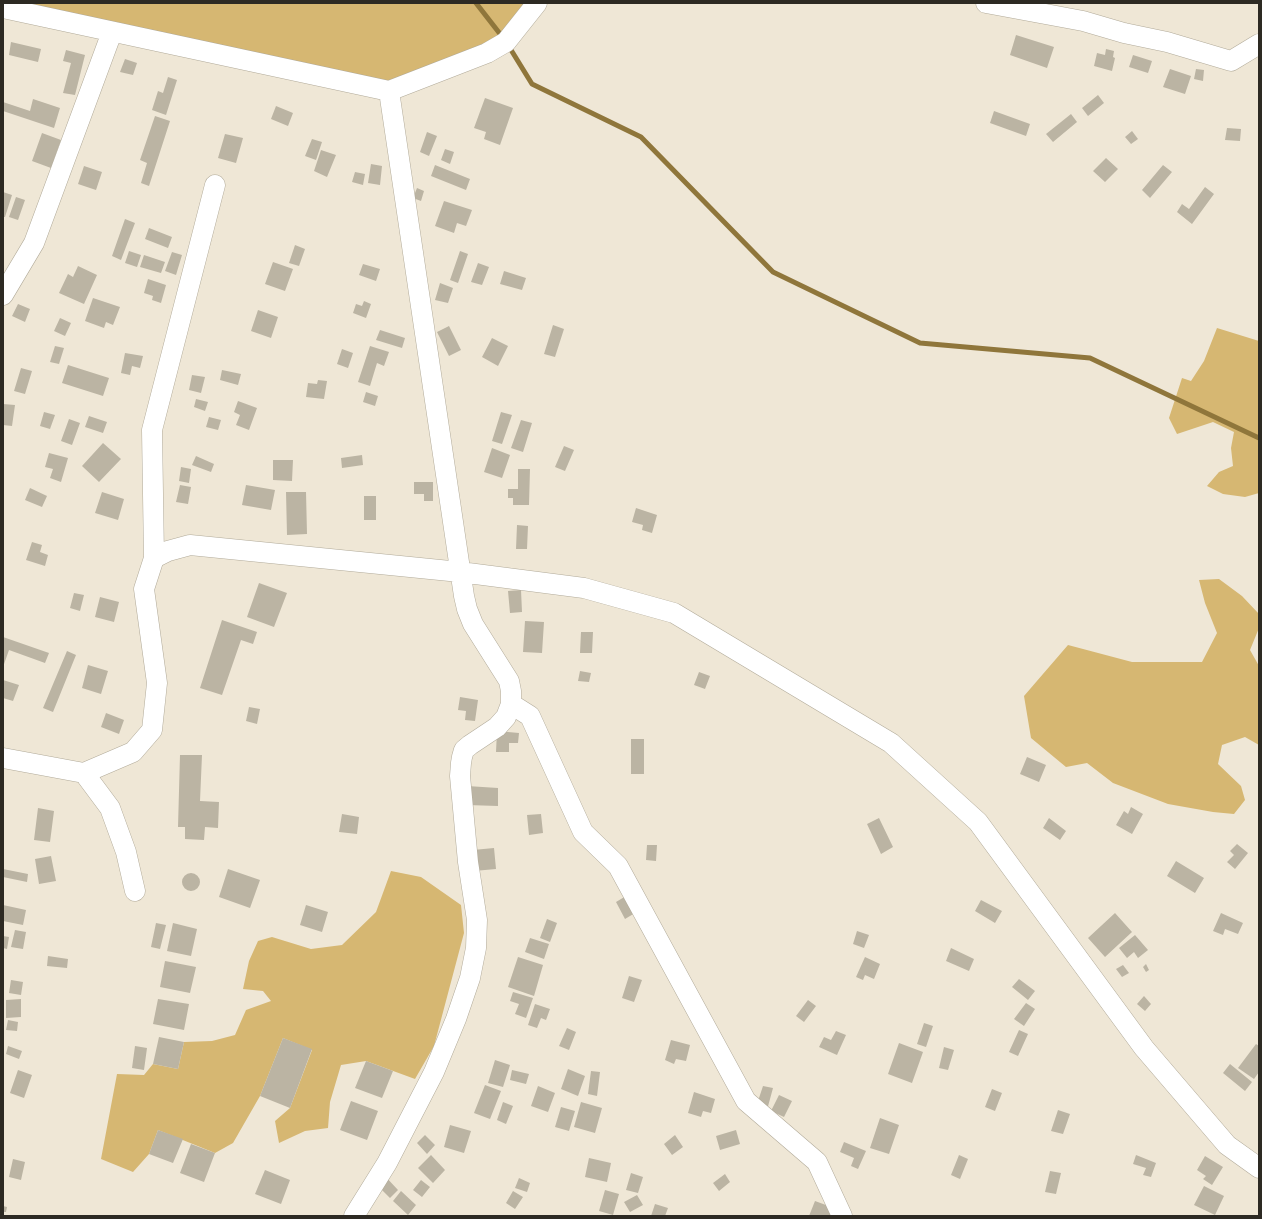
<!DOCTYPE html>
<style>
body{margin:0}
#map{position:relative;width:1262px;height:1219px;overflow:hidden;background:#efe7d6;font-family:Spectral,serif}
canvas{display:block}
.frame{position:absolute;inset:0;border:4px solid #2d2a23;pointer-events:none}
</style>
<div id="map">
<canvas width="1262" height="1219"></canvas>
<div class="frame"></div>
</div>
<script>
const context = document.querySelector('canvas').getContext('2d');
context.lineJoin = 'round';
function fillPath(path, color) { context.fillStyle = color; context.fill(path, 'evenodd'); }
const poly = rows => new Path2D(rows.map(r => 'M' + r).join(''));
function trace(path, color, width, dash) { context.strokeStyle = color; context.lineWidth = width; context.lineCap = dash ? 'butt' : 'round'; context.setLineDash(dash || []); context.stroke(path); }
fillPath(poly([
 [3,3,537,3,506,42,389,91],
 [1217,328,1259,341,1259,493,1245,497,1223,494,1207,486,1219,472,1233,466,1231,448,1234,432,1213,422,1177,434,1169,418,1182,378,1191,381,1204,361],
 [1219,579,1242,596,1259,614,1259,628,1250,650,1259,666,1259,745,1245,737,1222,745,1218,764,1241,786,1245,800,1234,814,1213,812,1168,804,1113,783,1087,763,1066,767,1031,738,1024,696,1068,645,1132,662,1202,662,1217,633,1205,603,1199,580],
 [391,871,421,877,461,905,464,933,434,1046,415,1079,366,1061,341,1065,330,1102,328,1128,305,1131,279,1143,275,1121,290,1108,312,1050,283,1038,260,1096,233,1143,215,1153,158,1130,149,1154,133,1172,101,1159,117,1074,144,1075,153,1064,178,1069,184,1042,212,1041,235,1035,246,1010,271,1001,263,991,243,989,249,961,258,941,272,937,311,949,342,945,376,912]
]), '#d6b772');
trace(poly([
 [476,3,504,39],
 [508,45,532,84,641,137,773,272,920,343,1090,358,1259,438]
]), '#8f763b', 5);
fillPath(poly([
 [1016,35,1054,47,1047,68,1010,55],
 [11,42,41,49,38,62,9,55],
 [1106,49,1114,51,1113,57,1115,58,1112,71,1094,66,1097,53,1105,55],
 [66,50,85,55,75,95,63,93,71,63,63,61],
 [1133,55,1152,61,1148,73,1129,67],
 [125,59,137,63,133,75,120,72],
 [1170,69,1191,76,1185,94,1163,87],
 [1196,69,1204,70,1203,81,1194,79],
 [168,77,177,80,166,115,152,110,158,91,163,93],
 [1098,95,1104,103,1088,116,1082,108],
 [485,98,513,108,500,145,484,139,486,132,474,128],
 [33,99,60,108,54,128,3,111,3,102,30,111],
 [276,106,293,113,288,126,271,119],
 [994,111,1030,124,1026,136,990,123],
 [1071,114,1077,122,1053,142,1046,134],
 [155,116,170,121,149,186,141,183,147,163,140,160],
 [1227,128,1241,129,1240,141,1225,140],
 [1132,131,1138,139,1131,144,1125,137],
 [427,132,437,136,429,156,420,152],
 [42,133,61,140,51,168,32,161],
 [225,134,243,138,236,163,218,158],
 [312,139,322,142,316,160,305,156],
 [445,149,454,152,450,164,441,160],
 [321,150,336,155,327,177,314,171],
 [1106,158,1118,169,1105,182,1093,171],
 [371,164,382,166,380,185,368,183],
 [435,165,470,179,466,190,431,176],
 [1163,165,1172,172,1150,198,1142,190],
 [84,166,102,172,96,190,78,184],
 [355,172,365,174,363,185,352,182],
 [1205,187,1214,194,1192,224,1177,212,1182,204,1189,209],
 [417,188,424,191,421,201,413,198],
 [3,192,12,195,5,217,3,217],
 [16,197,25,200,18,220,9,217],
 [444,201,472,210,466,226,457,223,454,233,435,226],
 [125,219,135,223,121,260,112,256],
 [149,228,172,237,168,248,145,239],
 [295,245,305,249,299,266,289,263],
 [129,251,141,255,137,267,125,263],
 [460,251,468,254,458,283,450,280],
 [172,252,182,255,176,275,165,271],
 [144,255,165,262,161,273,140,267],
 [273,262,293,269,285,291,265,284],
 [478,263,489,267,482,285,471,282],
 [363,264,380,269,376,281,359,275],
 [78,266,97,275,84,304,59,293,68,274,73,277],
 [504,271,526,278,522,290,500,284],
 [148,279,166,285,161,303,152,300,153,296,144,293],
 [440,283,453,288,448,303,435,300],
 [93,298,120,307,113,325,106,322,104,328,85,321],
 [364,301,371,304,366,318,353,313,356,304,362,306],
 [18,304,30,309,25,322,12,316],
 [258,310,278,317,271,338,251,331],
 [60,318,71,323,65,336,54,331],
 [553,325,564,329,555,357,544,354],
 [449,326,461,350,449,356,437,332],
 [380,330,405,338,402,348,376,340],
 [492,338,508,346,498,366,482,357],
 [55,346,64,348,59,364,50,362],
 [370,346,389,352,384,366,377,363,370,386,358,382],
 [342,349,353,353,348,368,337,364],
 [125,353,143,356,140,368,132,366,130,375,121,373],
 [68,365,109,378,103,396,62,383],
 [21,368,32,371,25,394,14,391],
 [222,370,241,374,238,385,220,380],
 [192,375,205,377,201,393,189,390],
 [318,380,327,381,324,399,306,397,308,383,317,384],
 [366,392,378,396,375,406,363,402],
 [196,399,208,402,205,411,194,407],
 [238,401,257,408,249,430,236,425,240,415,234,412],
 [3,404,15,405,12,426,3,425],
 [44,412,55,415,50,429,40,426],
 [501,412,512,415,502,444,492,441],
 [89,416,107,422,103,433,85,427],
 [209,417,221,420,218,430,206,427],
 [69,419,80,423,72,445,61,441],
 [521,420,532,423,523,452,511,448],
 [103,443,121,459,99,482,82,466],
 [564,446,574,450,565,471,555,467],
 [492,448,510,455,502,478,484,472],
 [49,453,68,458,61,482,50,478,53,469,45,467],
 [362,455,363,465,342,468,341,458],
 [196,456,214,464,211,472,192,465],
 [273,460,293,460,292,481,273,480],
 [181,467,191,469,189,483,179,481],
 [518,469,530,469,529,505,513,505,513,498,508,498,508,489,518,489],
 [414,482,433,482,433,501,424,501,424,494,414,494],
 [180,485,191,487,188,504,176,502],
 [246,485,275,490,271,510,242,505],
 [30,488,47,496,42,507,25,500],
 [102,492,124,499,118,520,95,513],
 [286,492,306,492,307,534,287,535],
 [364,496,376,496,376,520,364,520],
 [636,508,657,515,652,533,642,530,643,525,632,522],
 [517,525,528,526,527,549,516,549],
 [32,542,42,545,40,552,48,555,45,566,26,560],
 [259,583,287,593,274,627,247,617],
 [521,590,522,612,510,613,508,591],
 [74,593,84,595,80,611,70,608],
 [100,597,119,602,114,622,95,617],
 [222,620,257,632,253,644,241,640,222,695,200,688],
 [525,621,544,622,542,653,523,652],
 [581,632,593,632,592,653,580,653],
 [3,637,49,653,45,663,9,650,3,667],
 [67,651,76,655,53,712,43,708],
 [88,665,108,671,101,694,82,688],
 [580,671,591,673,589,682,578,681],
 [699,672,710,676,705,689,694,685],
 [3,680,19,685,13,701,3,698],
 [460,697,478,700,475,721,465,720,466,711,458,710],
 [249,707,260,709,257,724,246,721],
 [106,713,124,720,119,734,101,727],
 [497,731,519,733,518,743,509,743,509,752,496,752],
 [631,739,644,739,644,774,631,774],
 [180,755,202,755,200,801,219,802,218,828,205,827,204,840,185,839,185,827,178,827],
 [1027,757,1046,765,1039,782,1020,774],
 [467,786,498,788,498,806,467,805],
 [1131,807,1143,814,1132,834,1116,825,1124,811,1128,814],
 [38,808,54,811,50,842,34,840],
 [342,814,359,817,357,834,339,832],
 [541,814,543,833,529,835,527,815],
 [879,818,893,847,881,854,867,824],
 [1049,818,1066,831,1060,840,1043,828],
 [1237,844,1248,853,1235,869,1227,862,1234,855,1230,851],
 [647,845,657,845,656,861,646,860],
 [494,848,496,869,474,871,473,850],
 [51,856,56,881,39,884,35,859],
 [1176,861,1204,878,1195,893,1167,876],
 [3,869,28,874,27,882,3,877],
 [228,869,260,880,250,908,219,897],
 '182 882a9 9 0 1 1 18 0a9 9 0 1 1-18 0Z',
 [626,896,635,913,625,919,616,902],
 [981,900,1002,911,995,923,975,911],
 [3,905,26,910,23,925,3,921],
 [306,905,328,912,322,932,300,925],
 [1115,913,1132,932,1105,957,1088,938],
 [1221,913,1243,923,1238,934,1225,929,1223,935,1213,931],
 [547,919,557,923,550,942,540,938],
 [156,923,166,925,160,949,151,947],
 [173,923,197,929,191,956,167,951],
 [15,930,26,932,23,949,11,947],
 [857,931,869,935,864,948,853,944],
 [1135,935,1148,950,1138,958,1134,952,1127,958,1119,948],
 [3,936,9,937,7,949,3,948],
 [530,938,549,944,544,959,525,952],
 [951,948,974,959,969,971,946,961],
 [48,956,68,959,67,968,47,966],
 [518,957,543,965,534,996,508,987],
 [865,957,880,964,874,979,865,975,863,980,856,977],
 [165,961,196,967,190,993,160,987],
 [1146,964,1149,970,1146,972,1143,967],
 [1123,965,1129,973,1122,977,1116,969],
 [629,976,642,980,634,1002,622,998],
 [1019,979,1035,991,1028,1000,1012,987],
 [11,980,23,982,21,995,9,993],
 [513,992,533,998,526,1018,515,1014,519,1004,510,1001],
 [1144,996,1151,1004,1145,1011,1137,1004],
 [21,999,21,1017,6,1018,6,1000],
 [158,999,189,1004,184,1030,153,1024],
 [808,1000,816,1006,804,1022,796,1016],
 [1026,1003,1035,1009,1024,1026,1014,1019],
 [535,1004,550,1009,546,1020,541,1018,537,1028,528,1025],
 [8,1020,18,1022,17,1031,6,1030],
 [924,1023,933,1026,926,1047,917,1044],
 [567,1028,576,1032,569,1050,559,1046],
 [1019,1030,1028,1034,1018,1056,1009,1052],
 [836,1031,846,1035,837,1055,819,1047,824,1037,831,1040],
 [159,1037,184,1042,178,1069,153,1064],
 [283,1038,312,1049,290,1108,260,1096],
 [671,1040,690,1045,686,1061,676,1059,674,1064,665,1060],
 [899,1043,923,1052,912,1083,888,1074],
 [1256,1044,1259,1046,1259,1072,1254,1079,1238,1068],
 [8,1046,22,1051,19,1059,6,1054],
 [135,1046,147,1048,144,1070,132,1068],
 [944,1047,954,1050,948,1070,939,1068],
 [495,1060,510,1065,503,1087,488,1083],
 [366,1061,393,1071,382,1098,355,1088],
 [1230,1064,1252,1082,1245,1091,1223,1073],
 [568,1069,585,1076,578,1096,561,1089],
 [18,1070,32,1075,24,1098,10,1093],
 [512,1070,529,1074,526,1084,510,1080],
 [591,1071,600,1072,597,1096,588,1094],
 [485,1085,501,1091,490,1119,474,1113],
 [538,1086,555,1093,548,1112,531,1106],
 [763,1086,773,1088,767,1110,756,1107],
 [992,1089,1002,1093,995,1111,985,1107],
 [694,1092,715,1099,711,1113,703,1111,701,1117,688,1113],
 [779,1095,792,1101,784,1117,771,1111],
 [351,1101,378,1111,367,1140,340,1130],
 [503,1102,513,1106,506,1124,497,1120],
 [581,1102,602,1108,595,1133,574,1127],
 [561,1107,575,1111,569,1131,555,1127],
 [1058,1110,1070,1114,1063,1134,1051,1131],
 [880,1118,899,1125,889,1154,870,1148],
 [450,1125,471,1131,464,1153,444,1147],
 [158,1130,183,1139,173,1163,149,1154],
 [736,1130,740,1144,720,1150,716,1136],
 [425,1135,435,1145,427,1154,417,1143],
 [675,1135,683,1147,672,1155,664,1144],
 [844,1142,866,1151,858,1169,851,1166,854,1158,840,1152],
 [191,1144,215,1153,204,1182,180,1173],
 [431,1155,445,1170,433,1183,418,1168],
 [959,1155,968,1159,960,1179,951,1175],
 [1136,1155,1156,1163,1151,1177,1143,1175,1146,1168,1133,1164],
 [1205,1156,1223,1167,1212,1185,1203,1179,1206,1176,1197,1170],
 [589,1158,611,1163,607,1182,585,1177],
 [13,1159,25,1162,21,1180,9,1177],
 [265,1170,290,1180,281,1204,255,1194],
 [1050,1171,1061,1173,1056,1194,1045,1192],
 [631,1173,643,1177,638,1193,626,1190],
 [725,1174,730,1182,719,1191,713,1183],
 [384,1175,398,1190,390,1198,375,1183],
 [519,1178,530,1183,527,1192,515,1188],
 [421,1180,430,1187,422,1197,413,1190],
 [1204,1186,1224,1196,1215,1215,1194,1205],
 [605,1190,619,1194,613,1215,599,1211],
 [401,1191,416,1205,408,1215,393,1201],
 [513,1191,523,1197,515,1209,506,1203],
 [637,1195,643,1205,630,1212,624,1202],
 [815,1201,834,1208,830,1216,809,1216],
 [655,1204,668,1208,665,1216,651,1216],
 [3,1206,7,1207,6,1212,3,1212]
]), '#bbb4a3');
const street = poly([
 [986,3,1083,21,1124,33,1167,42,1231,61,1259,44],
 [3,8,389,91,464,596,467,609,473,624,509,681,511,691,511,704,506,717,497,727,470,745,464,750,462,757,461,763,460,776,468,862,477,920,476,948,470,978,456,1019,434,1072,387,1163,354,1216],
 [389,91,487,53,506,42,537,3],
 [3,295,34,243,112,32],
 [154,558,152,430,215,185],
 [511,704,530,716,583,832,618,866,746,1101,817,1162,842,1216],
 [3,758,84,773,133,752,152,730,157,683,144,589,154,558,168,551,190,545,460,572,584,588,674,613,891,743,978,822,1144,1048,1227,1145,1259,1168],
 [84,773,110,808,126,852,135,891]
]);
trace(street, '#b1aa99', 21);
trace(street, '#fff', 20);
</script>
